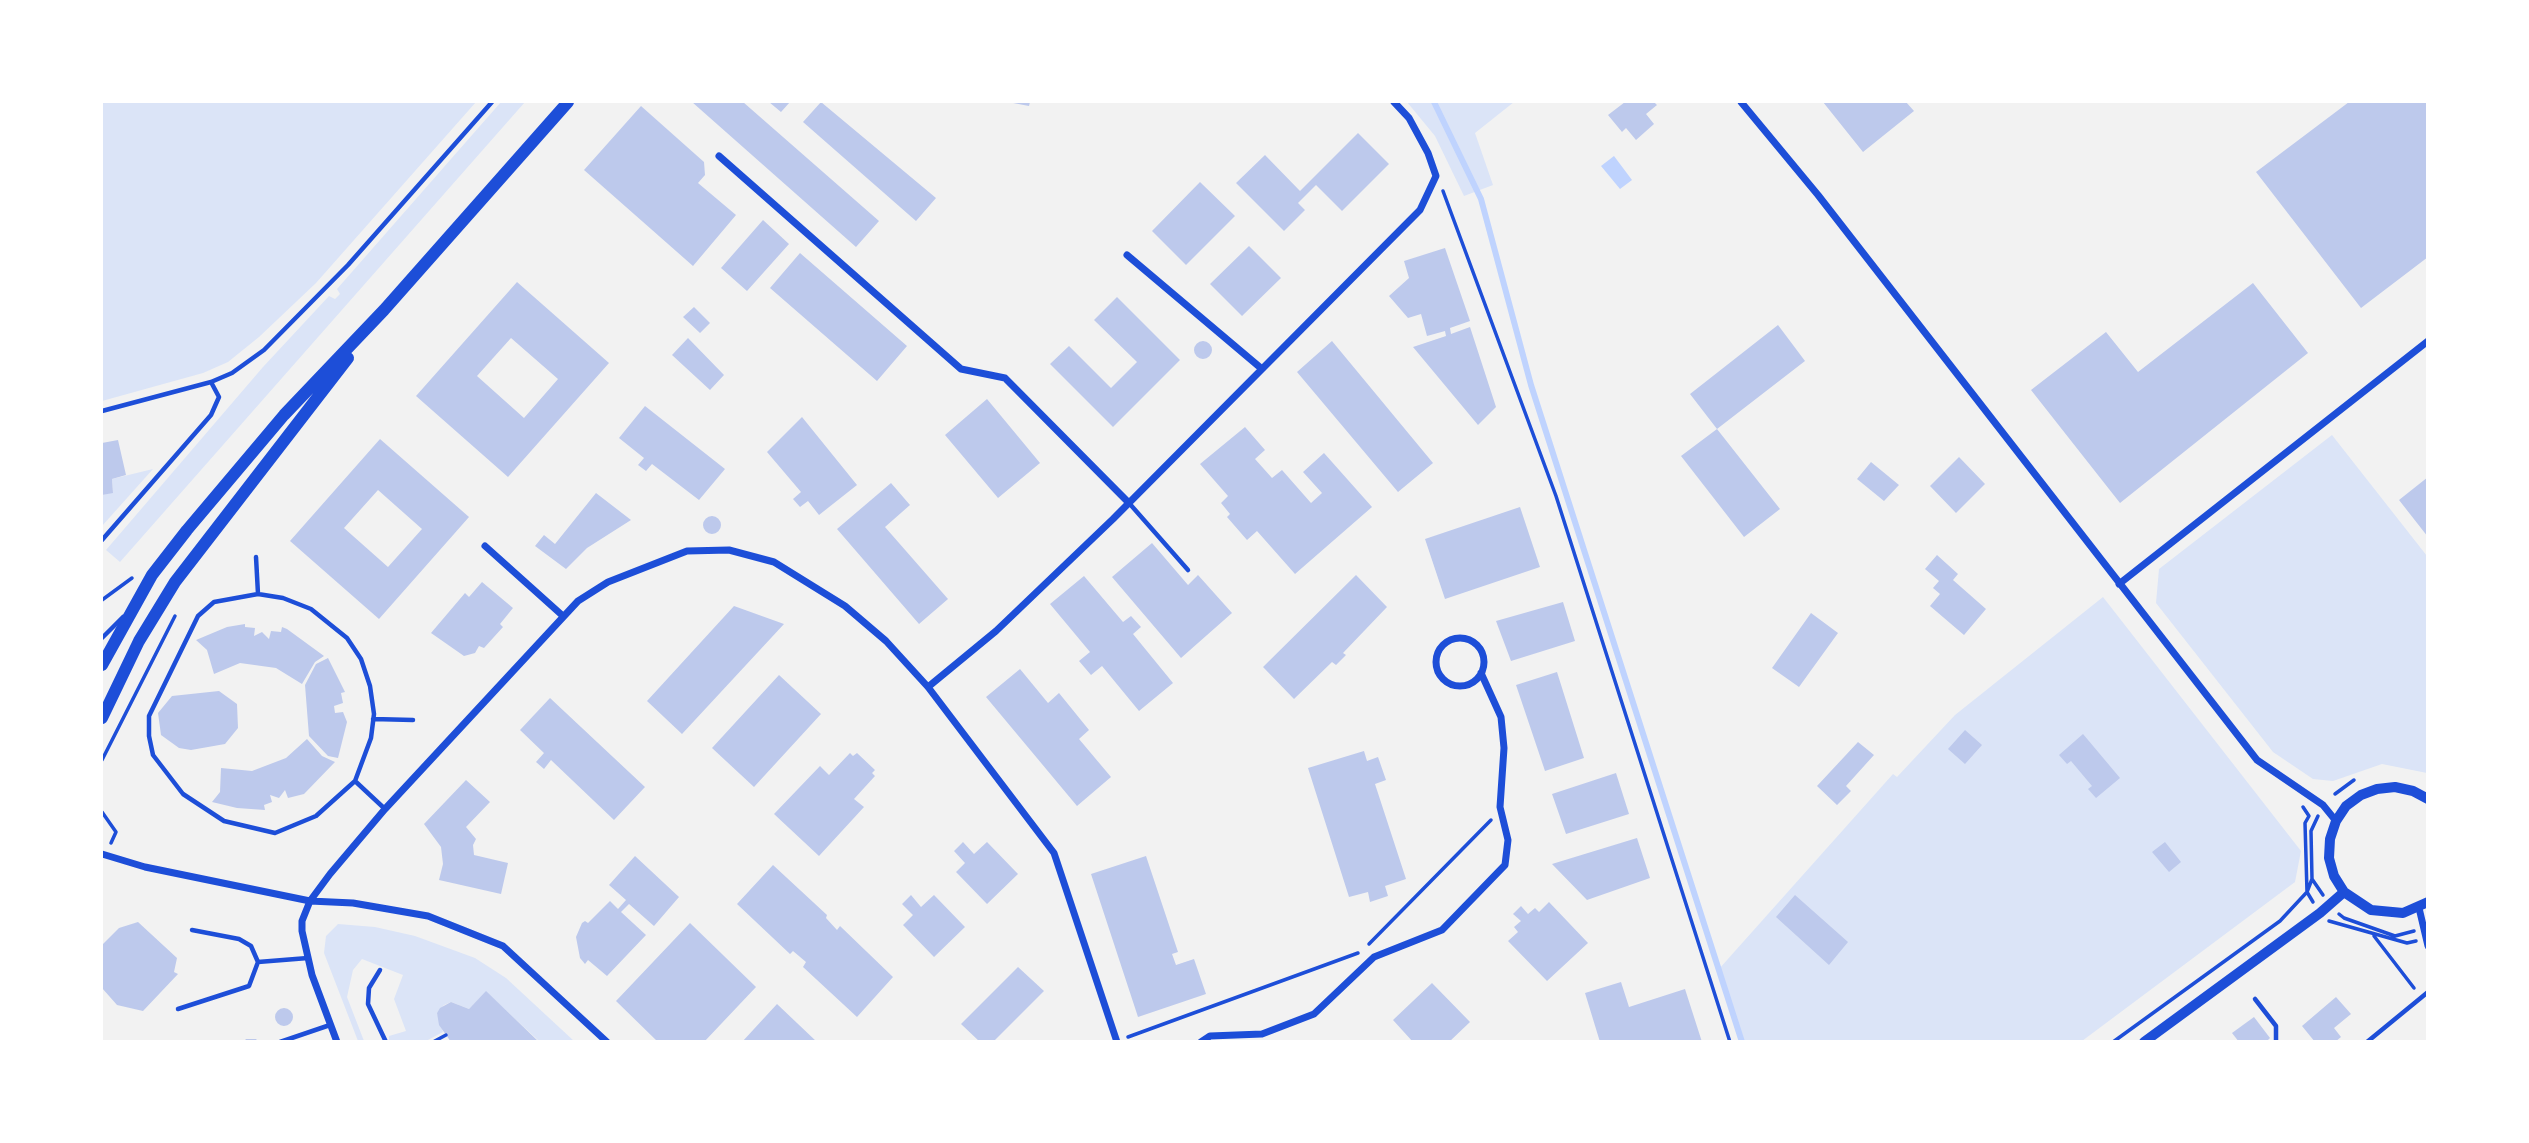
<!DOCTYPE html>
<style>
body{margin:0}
#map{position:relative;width:2529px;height:1143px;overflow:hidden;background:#f2f2f2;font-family:Commissioner,sans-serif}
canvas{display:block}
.frame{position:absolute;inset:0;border:103px solid #fff;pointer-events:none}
</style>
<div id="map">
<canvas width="2529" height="1143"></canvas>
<div class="frame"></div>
</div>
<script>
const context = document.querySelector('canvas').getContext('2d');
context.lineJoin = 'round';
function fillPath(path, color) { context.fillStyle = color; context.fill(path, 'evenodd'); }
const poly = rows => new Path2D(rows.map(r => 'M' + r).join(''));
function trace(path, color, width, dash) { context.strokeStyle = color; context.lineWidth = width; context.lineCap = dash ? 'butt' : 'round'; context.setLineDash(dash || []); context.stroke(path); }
fillPath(poly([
 [102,102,476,102,316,283,259,337,228,362,203,373,102,401],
 [501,102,525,102,120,562,106,550,263,367,329,296,335,299,340,294,337,289],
 [1407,102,1514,102,1475,133,1493,185,1464,196,1435,136],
 [2332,435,2427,556,2427,773,2382,764,2333,781,2313,779,2273,752,2156,603,2159,569],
 [153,469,102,526,102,495,113,492,112,479],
 [2103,597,2301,851,2295,882,2082,1041,1742,1041,1719,969,1893,774,1897,777,1955,715],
 [338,924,375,927,415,936,475,958,506,978,574,1041,539,1041,486,992,469,1009,451,1002,444,1005,437,1013,443,1032,426,1041,389,1041,389,1036,406,1031,394,999,403,975,362,959,353,970,347,997,364,1041,358,1041,324,953,326,936]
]), '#dbe4f7');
fillPath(poly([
 [1614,156,1632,180,1620,189,1601,166]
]), '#bfd3fe');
trace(poly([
 [1434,102,1481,199,1531,385,1742,1042]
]), '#bfd3fe', 6);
fillPath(poly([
 [692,102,743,102,879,221,856,247],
 [769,102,790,102,781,112],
 [821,102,936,198,916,221,803,122],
 [1008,102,1030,102,1029,106],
 [1625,102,1654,102,1657,105,1646,114,1654,124,1636,140,1626,128,1622,132,1608,115],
 [1823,102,1906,102,1914,111,1863,152],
 [2349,102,2428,102,2428,257,2361,308,2256,172],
 [641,106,704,162,705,175,698,183,736,215,693,266,584,170],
 [1358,133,1389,164,1342,211,1316,185,1298,203,1305,210,1284,231,1236,183,1265,155,1300,191],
 [1200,182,1235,216,1186,265,1152,231],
 [763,220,789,244,747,291,721,268],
 [1249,246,1281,278,1242,316,1210,284],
 [1445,248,1470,321,1450,328,1451,334,1470,327,1496,407,1478,425,1413,347,1446,336,1445,331,1427,336,1421,314,1408,318,1389,296,1409,278,1404,261],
 [800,253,907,346,877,381,770,288],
 [517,282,609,363,508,477,416,396],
 [511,338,558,379,524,418,477,376],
 [2253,283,2308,353,2120,503,2031,390,2106,332,2138,372],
 [1117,297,1180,360,1113,427,1050,364,1069,346,1111,388,1137,362,1094,320],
 [694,307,710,323,700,333,683,317],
 [1778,325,1805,361,1717,429,1780,509,1744,537,1681,456,1717,429,1690,394],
 [688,338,724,375,710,390,672,355],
 [1332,341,1433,463,1398,492,1297,372],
 '1194 350a9 9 0 1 1 18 0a9 9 0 1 1-18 0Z',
 [987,399,1040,463,998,498,945,435],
 [645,406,725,469,699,500,652,464,646,471,638,465,644,458,619,438],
 [802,417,857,485,819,515,808,501,800,507,793,499,801,492,767,452],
 [1245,427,1265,450,1255,459,1272,478,1282,470,1311,503,1322,493,1303,472,1324,453,1372,507,1295,574,1257,531,1247,540,1227,517,1230,514,1221,503,1228,496,1200,464],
 [380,439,469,517,379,619,290,541],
 [378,490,422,529,388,567,344,528],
 [118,440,126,475,112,479,113,493,102,495,102,443],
 [1959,457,1985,484,1956,513,1930,486],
 [1871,462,1899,485,1884,501,1857,479],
 [2428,477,2428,537,2399,500],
 [891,483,910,505,885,527,948,599,919,624,837,529],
 [596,493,631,520,587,548,566,569,535,546,544,535,555,544],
 [1520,507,1540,567,1445,599,1425,539],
 '703 525a9 9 0 1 1 18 0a9 9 0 1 1-18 0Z',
 [1152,543,1188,585,1198,575,1232,613,1181,658,1112,577],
 [1937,555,1958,574,1953,580,1986,609,1964,635,1930,606,1940,594,1933,588,1939,581,1925,569],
 [1356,575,1387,607,1343,653,1346,655,1336,665,1332,662,1294,699,1263,667],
 [1084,576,1123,622,1131,616,1141,627,1133,634,1173,683,1139,711,1102,666,1091,675,1079,661,1090,652,1050,604],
 [482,582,513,608,500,624,503,627,484,648,479,646,475,653,464,656,431,633,465,593,469,597],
 [1563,602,1575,641,1511,661,1496,621],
 [734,606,784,624,682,734,647,701],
 [1811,613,1838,633,1799,687,1772,668],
 [245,624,245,627,255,628,254,636,262,632,269,639,271,631,281,632,282,627,287,629,324,656,315,662,302,684,276,668,240,663,214,674,207,650,196,640,227,627],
 [328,658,345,692,341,693,343,703,334,706,335,713,343,712,347,722,338,758,328,756,309,736,305,685,316,664],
 [1020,669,1048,703,1059,693,1089,730,1079,739,1111,777,1077,806,986,697],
 [1557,672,1584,758,1545,771,1516,685],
 [779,675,821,714,754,787,712,748],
 [219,691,237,704,238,728,225,744,191,750,179,748,161,735,158,713,172,696],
 [550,698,645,787,614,820,551,760,544,769,536,762,544,753,520,730],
 [1965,730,1982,745,1965,764,1948,749],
 [2083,734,2120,778,2096,798,2088,789,2092,786,2071,761,2067,764,2059,755],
 [307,739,322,756,335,762,304,794,288,798,285,790,279,798,270,795,272,802,264,805,265,810,237,808,212,802,220,792,221,768,252,771,286,758],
 [1858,742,1874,755,1846,786,1851,791,1837,805,1817,786],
 [1364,751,1367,761,1378,757,1386,780,1375,784,1406,879,1385,886,1388,896,1370,902,1368,892,1349,897,1308,768],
 [850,753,853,756,857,753,875,770,872,773,875,776,854,799,864,807,819,856,774,814,820,766,829,775],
 [1616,773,1629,814,1566,834,1552,794],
 [466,780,490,802,466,827,476,839,473,845,474,855,508,863,501,894,439,880,443,864,441,847,424,824],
 [1637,838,1650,878,1587,900,1552,864],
 [963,842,974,854,987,842,1018,874,987,904,956,872,965,863,954,851],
 [2165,842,2181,862,2169,872,2152,852],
 [635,856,679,897,654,926,629,904,621,912,646,935,607,976,588,960,585,964,580,958,576,937,582,923,585,921,588,923,610,901,618,909,626,900,609,885],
 [1146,856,1178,952,1172,954,1176,965,1194,959,1206,994,1138,1017,1091,874],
 [773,865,827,915,826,918,837,930,840,926,893,977,857,1017,803,967,806,962,793,951,790,954,737,904],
 [911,895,921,907,934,895,965,927,934,957,903,925,913,915,902,904],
 [1795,895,1848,942,1829,965,1776,917],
 [1549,902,1588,943,1547,981,1508,941,1518,932,1514,927,1521,921,1513,914,1521,906,1528,914,1535,908,1539,912],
 [138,922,177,958,174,972,178,974,143,1011,117,1005,102,988,102,945,119,928],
 [690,923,756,987,704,1042,658,1042,616,1001],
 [1018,967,1044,991,993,1042,980,1042,961,1024],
 [1621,982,1629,1007,1685,989,1702,1042,1600,1042,1585,993],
 [1432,983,1470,1022,1449,1042,1413,1042,1393,1020],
 [486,991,539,1042,451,1042,439,1025,437,1013,440,1008,451,1002,469,1009],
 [2336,997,2351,1014,2334,1028,2341,1037,2335,1042,2315,1042,2302,1026],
 [777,1004,817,1042,742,1042],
 '275 1017a9 9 0 1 1 18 0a9 9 0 1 1-18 0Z',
 [2254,1017,2270,1038,2266,1042,2239,1042,2232,1033]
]), '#bdc9ec');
trace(poly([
 [1443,191,1556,496,1730,1042],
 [102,600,132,578],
 [102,760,175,616],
 [2335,794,2354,780],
 [2303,807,2309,816,2305,823,2307,892,2313,902],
 [102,812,116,832,111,843],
 [2318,816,2311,831,2312,879,2323,895],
 [2339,914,2344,918,2395,936,2414,931],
 [2329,921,2407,943,2416,941],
 [2374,936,2414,988],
 [1369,944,1491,820],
 [1128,1037,1358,953],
 [433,1042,446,1035],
 [2113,1042,2280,921,2307,892,2312,879]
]), '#1d4ed8', 3.5);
trace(poly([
 [102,411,211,382,232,373,264,350,348,265,492,102],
 [1129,503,1188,570],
 [102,540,211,415,219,397,211,382],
 [256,557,258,594],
 [258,594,283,598,311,609,347,638,361,659,370,686,374,714,371,738,355,781,316,816,275,833,224,821,183,794,153,755,149,736,149,716,198,616,214,602,258,594],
 [102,638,123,617],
 [373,719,413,720],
 [355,781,385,809],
 [192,930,239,939,251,946,258,962,308,958],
 [380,970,369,988,368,1004,386,1042],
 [2255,999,2276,1026,2276,1042],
 [178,1009,249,986,258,962],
 [246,1042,256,1042],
 [280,1042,330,1025],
 [2367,1042,2428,992]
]), '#1d4ed8', 4.5);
trace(poly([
 [1741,102,1818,195,2257,760,2323,805,2336,821],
 [719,156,961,369,1005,378,1129,503],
 [1127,255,1262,369],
 [485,546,563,616],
 [2119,584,2428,341],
 '1436 662a24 24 0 1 1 48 0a24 24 0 1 1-48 0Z',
 [928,687,996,631,1113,519,1420,210,1436,176,1428,153,1409,118,1394,102],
 [102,854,145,867,310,901,353,903,428,916,503,946,607,1042],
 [2419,908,2428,946],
 [337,1042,312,975,302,931,302,921,310,901,330,874,385,809,578,601,608,582,687,551,729,550,774,562,845,606,886,641,928,687,1054,853,1117,1042],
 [1201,1042,1210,1036,1262,1034,1314,1014,1374,957,1442,930,1505,865,1508,840,1500,807,1504,748,1501,717,1481,673]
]), '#1d4ed8', 7);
trace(poly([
 [2428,799,2413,791,2395,787,2377,789,2361,795,2346,806,2336,821,2330,839,2329,858,2334,876,2344,892,2371,910,2403,913,2428,902],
 [2144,1042,2320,913,2344,892]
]), '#1d4ed8', 10);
trace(poly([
 [102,665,152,575,187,530,284,415,384,310,568,102],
 [102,718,139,641,175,582,348,358]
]), '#1d4ed8', 12);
</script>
